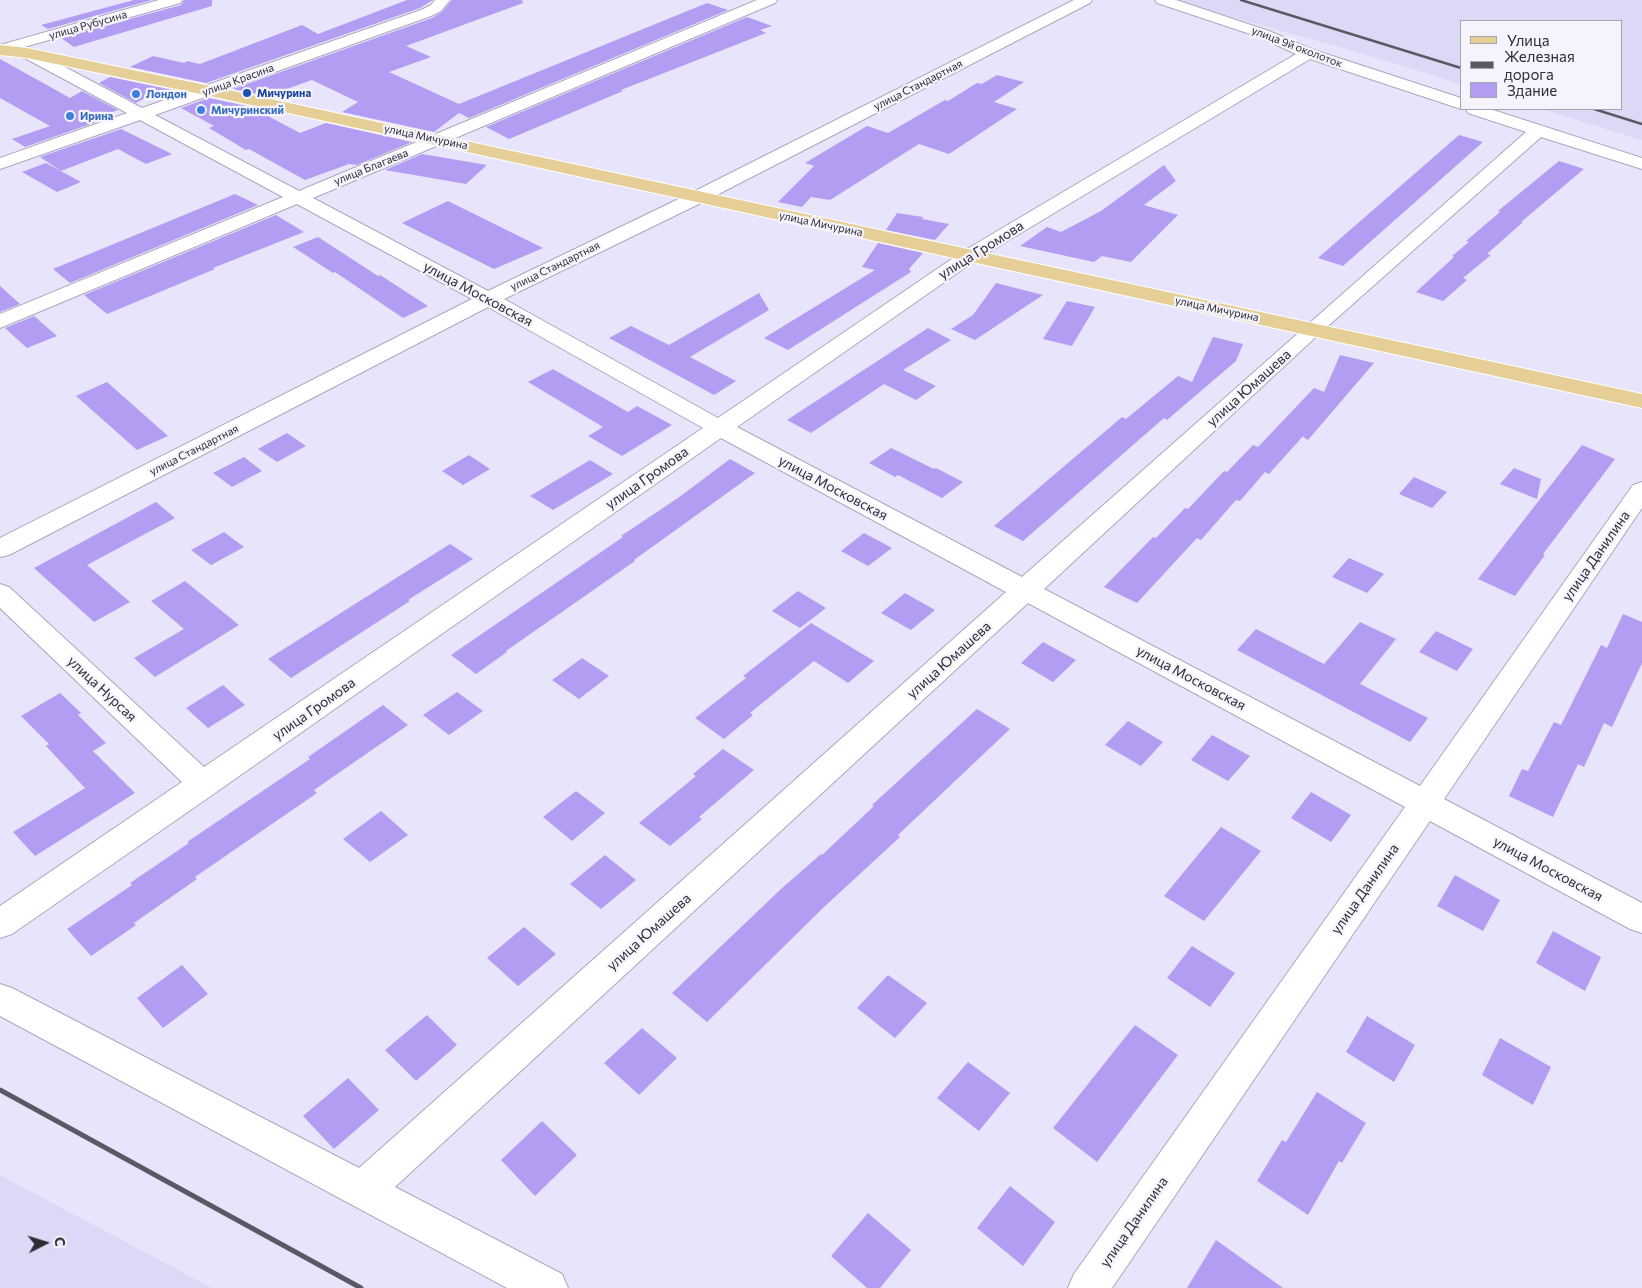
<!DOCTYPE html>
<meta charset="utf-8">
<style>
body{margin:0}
#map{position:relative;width:1642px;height:1288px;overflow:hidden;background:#e8e4fb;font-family:Commissioner,sans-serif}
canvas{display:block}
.legend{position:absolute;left:1460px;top:20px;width:162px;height:90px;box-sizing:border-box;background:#f5f3fc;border:1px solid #a5a3ac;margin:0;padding:6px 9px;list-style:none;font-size:15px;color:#2e2c34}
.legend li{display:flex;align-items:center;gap:10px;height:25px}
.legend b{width:25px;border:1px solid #a5a3ac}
.north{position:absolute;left:20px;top:1218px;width:50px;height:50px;-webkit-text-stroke:4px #f5f3fc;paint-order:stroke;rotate:85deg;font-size:14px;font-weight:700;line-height:20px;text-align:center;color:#2e2c34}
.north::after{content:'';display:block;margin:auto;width:18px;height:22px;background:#2e2c34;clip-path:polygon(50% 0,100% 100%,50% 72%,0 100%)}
</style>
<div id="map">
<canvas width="1642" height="1288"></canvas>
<ul class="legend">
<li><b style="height:6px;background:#e6cf97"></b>Улица</li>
<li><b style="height:6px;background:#5b5864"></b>Железная дорога</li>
<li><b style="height:14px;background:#b39df2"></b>Здание</li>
</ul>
<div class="north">С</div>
</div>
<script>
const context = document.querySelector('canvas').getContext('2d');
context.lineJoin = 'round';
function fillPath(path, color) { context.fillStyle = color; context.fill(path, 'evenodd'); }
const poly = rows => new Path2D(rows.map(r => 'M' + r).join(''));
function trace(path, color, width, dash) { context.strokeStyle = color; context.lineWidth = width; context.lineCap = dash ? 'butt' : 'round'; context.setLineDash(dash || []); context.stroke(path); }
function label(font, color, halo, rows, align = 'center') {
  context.font = font + ' Commissioner,sans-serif'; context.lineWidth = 4.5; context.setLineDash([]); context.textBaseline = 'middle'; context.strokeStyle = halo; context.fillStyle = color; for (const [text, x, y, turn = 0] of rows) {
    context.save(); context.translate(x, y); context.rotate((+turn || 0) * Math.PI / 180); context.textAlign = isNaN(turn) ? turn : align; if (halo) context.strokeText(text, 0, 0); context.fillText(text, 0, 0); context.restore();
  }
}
fillPath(poly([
 [1169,0,1642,0,1642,140,1541,109,1621,109,1621,21,1461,21,1461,84,1340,47],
 [0,1175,212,1288,0,1288]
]), '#ddd8f5');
fillPath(poly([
 [134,0,152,0,48,29,41,25],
 [184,0,212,0,212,6,74,47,61,38,181,5],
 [407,0,433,0,420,8,206,83,130,67,153,56,184,63,187,61,200,64,302,25,318,34],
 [452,0,522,0,523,3,406,46,431,57,389,72,459,104,707,3,728,10,469,118,459,113,434,132,342,112,358,102,312,80,267,96,233,89,432,18,442,12],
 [747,17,772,26,760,30,766,33,621,90,623,91,509,139,486,127],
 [0,59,70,98,82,91,118,110,98,117,102,120,25,147,12,139,50,126,0,98],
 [997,75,1024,82,994,102,1017,109,949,154,919,144,830,200,811,197,802,207,778,202,814,166,805,163,867,126,888,133,945,100,948,101,977,83,982,84],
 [110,77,182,92,164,98,154,93,136,103,99,83],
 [209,98,251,107,300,133,326,123,412,142,357,165,349,164,305,180,249,149,246,150,209,128,214,126,181,108],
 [121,129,172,154,146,164,118,149,61,171,40,157],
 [1459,135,1483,142,1343,266,1318,258],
 [422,154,487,165,466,184,385,170],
 [1559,161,1584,169,1521,222,1523,222,1487,254,1491,255,1463,278,1467,280,1443,301,1416,292,1454,257,1452,256,1469,242,1466,241,1500,212,1498,211],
 [46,163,81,182,57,192,22,172],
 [1164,165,1176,181,1144,205,1178,215,1131,262,1102,256,1094,262,1020,246,1047,227,1061,232,1101,211],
 [235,194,258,205,70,283,53,269],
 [448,201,543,248,494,269,402,223],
 [897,213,923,217,922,219,949,224,935,240,886,230],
 [276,215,304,232,213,268,215,269,107,314,84,295],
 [318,237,378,276,380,275,428,306,403,318,335,272,333,273,293,247],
 [878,243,923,253,909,269,911,272,788,350,764,338,875,270,862,267],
 [996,283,1043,295,975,340,951,329,973,315],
 [0,286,20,304,0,312],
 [759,293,769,310,690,357,736,381,714,395,609,338,631,326,669,345],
 [1067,301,1095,307,1072,346,1043,339],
 [34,316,57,336,27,348,5,328],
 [928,328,951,340,903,370,936,386,916,400,884,384,811,433,787,420],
 [1213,337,1243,344,1236,361,1167,420,1164,418,1023,541,994,526,1122,417,1126,419,1178,376,1192,382],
 [1340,355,1374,363,1308,440,1303,437,1305,434,1269,474,1265,472,1240,501,1236,500,1201,540,1197,538,1137,603,1104,587,1153,537,1156,538,1185,508,1188,509,1224,471,1227,472,1253,445,1258,447,1314,388,1324,392],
 [553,369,628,412,637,406,672,425,622,456,588,436,603,427,528,382],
 [107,382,168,436,137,450,76,396],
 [287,433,306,446,277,462,258,449],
 [1582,445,1615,459,1543,554,1545,555,1515,596,1478,579],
 [891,448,934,469,936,468,963,482,942,498,898,475,895,477,869,463],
 [469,455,490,469,463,485,442,471],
 [244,457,262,471,232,487,213,473],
 [730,459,755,473,634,560,635,561,506,651,507,652,476,674,451,655,623,537,621,536,678,498],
 [590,460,613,474,553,510,530,496],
 [1514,468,1541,479,1537,499,1500,484],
 [1414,477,1447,492,1432,508,1399,494],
 [156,502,175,518,87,565,130,602,94,622,34,568],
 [224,532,244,547,211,565,191,550],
 [864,533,892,548,868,566,841,551],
 [450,544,473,559,408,600,410,601,291,678,268,659],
 [1349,558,1384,574,1367,593,1332,577],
 [185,581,239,625,155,677,134,658,184,629,151,601],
 [798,591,826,608,800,628,772,611],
 [905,593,935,610,911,630,881,613],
 [1623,614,1642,622,1642,663,1612,727,1604,723,1584,767,1578,764,1553,817,1509,796,1522,769,1528,771,1554,722,1561,725,1601,645,1607,648],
 [1360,622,1396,639,1360,684,1428,718,1410,742,1237,650,1256,629,1324,664],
 [811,623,874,661,848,683,814,661,750,713,753,715,724,739,695,718,746,678,743,676],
 [1436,631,1473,649,1457,671,1419,652],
 [1043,642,1076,660,1053,682,1021,663],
 [582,658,609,676,579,699,552,680],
 [223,685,245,705,208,728,186,708],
 [457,692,483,711,449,735,423,715],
 [60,693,81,713,78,715,106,743,93,751,135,793,35,856,13,832,85,788,46,746,49,744,21,716],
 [383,705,408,725,314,790,317,793,195,877,197,879,134,923,136,925,91,956,67,929,132,885,130,883,189,843,187,842,310,759,308,757],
 [977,709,1010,729,898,835,900,837,824,907,707,1022,672,993,781,889,821,854,822,855,874,806,872,805],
 [1128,721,1163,742,1141,766,1105,745],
 [1212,735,1250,756,1228,781,1191,760],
 [723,749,754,770,699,817,702,819,670,846,639,823,696,776,693,774],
 [576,791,605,813,572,841,543,817],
 [1311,792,1351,815,1331,842,1291,818],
 [381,811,408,835,370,862,343,839],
 [1221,827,1261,851,1204,921,1164,896],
 [605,855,636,880,601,909,570,884],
 [1455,875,1500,900,1483,931,1437,906],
 [524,927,556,954,518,986,487,958],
 [1553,931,1601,957,1585,991,1536,963],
 [1192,946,1235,973,1210,1007,1167,978],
 [182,965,208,994,163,1028,137,998],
 [888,975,927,1003,895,1038,857,1008],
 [427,1015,457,1045,416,1081,385,1050],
 [1367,1016,1415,1045,1394,1082,1346,1052],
 [1135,1025,1178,1055,1097,1162,1053,1128],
 [642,1028,677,1058,639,1095,604,1063],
 [1500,1038,1551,1067,1533,1105,1482,1075],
 [968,1062,1010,1093,979,1131,937,1098],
 [348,1078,379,1110,334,1149,303,1116],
 [1317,1092,1366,1123,1342,1163,1339,1161,1308,1215,1257,1181,1282,1140,1286,1142],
 [542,1121,577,1155,535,1196,501,1160],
 [1010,1186,1055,1222,1023,1266,977,1228],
 [868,1213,911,1250,880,1288,867,1288,831,1256],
 [1216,1240,1283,1288,1187,1288]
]), '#b39df2');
const street = poly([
 [159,0,182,0,180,3,10,51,0,51,0,45,159,0],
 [435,0,450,0,441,11,431,16,155,115,299,191,757,0,777,0,775,3,313,198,488,291,691,193,1074,0,1092,0,1090,3,705,201,504,299,718,418,962,252,1296,54,1259,37,1157,3,1155,0,1176,0,1269,31,1314,50,1461,98,1461,109,1310,59,976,260,737,427,1022,577,1526,132,1468,113,1466,109,1490,109,1642,158,1642,169,1541,137,1319,334,1044,589,1420,786,1633,485,1642,482,1642,508,1444,799,1642,903,1642,933,1630,929,1430,821,1112,1288,1068,1288,1074,1274,1405,807,1028,603,395,1187,562,1274,568,1288,507,1288,0,1016,0,984,12,988,359,1168,1006,592,721,438,215,793,12,934,0,938,0,906,182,782,0,608,0,584,9,587,204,767,703,428,488,307,9,555,0,557,0,538,472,299,297,204,0,328,0,314,283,197,140,120,0,169,0,158,127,113,21,56,19,53,21,50,33,50,142,108,421,10,431,5,435,0]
]);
const primary = poly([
 [0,45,27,48,210,86,1642,394,1642,408,210,96,27,58,0,55,0,45]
]);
trace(street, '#aca7bd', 2);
trace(primary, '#fff', 2);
fillPath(street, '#fff');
fillPath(primary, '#e6cf97');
trace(poly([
 [1241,0,1461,68],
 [1594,109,1642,124]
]), '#5b5864', 2.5);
trace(poly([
 [0,1090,361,1288]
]), '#5b5864', 5);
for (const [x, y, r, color] of [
 [247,93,5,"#1a4fb4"],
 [136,94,5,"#3f7fe0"],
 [201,110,5,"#3f7fe0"],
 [70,116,5,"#3f7fe0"]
]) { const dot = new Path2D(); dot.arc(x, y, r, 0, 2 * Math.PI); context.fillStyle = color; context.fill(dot); trace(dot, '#f5f3fc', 2); }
label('11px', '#2e2c34', '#f5f3fc', [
 ["улица Рубусина",88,25,-16],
 ["улица 9й околоток",1297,47,21],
 ["улица Красина",238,80,-20],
 ["улица Стандартная",918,85,-27],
 ["улица Мичурина",426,137,12],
 ["улица Благаева",371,167,-22],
 ["улица Мичурина",821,224,12],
 ["улица Стандартная",555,266,-26],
 ["улица Мичурина",1217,309,12],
 ["улица Стандартная",194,450,-27]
]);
label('bold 11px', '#164399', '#f5f3fc', [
 ["Мичурина",257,93]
], 'left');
label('bold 11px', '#366cbe', '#f5f3fc', [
 ["Лондон",146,94],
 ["Мичуринский",211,110],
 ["Ирина",80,116]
], 'left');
label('14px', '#2e2c34', '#f5f3fc', [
 ["улица Громова",981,250,-32],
 ["улица Московская",478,294,28],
 ["улица Юмашева",1249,388,-42],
 ["улица Громова",647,478,-35],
 ["улица Московская",833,488,28],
 ["улица Данилина",1596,556,-55],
 ["улица Юмашева",949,660,-42],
 ["улица Московская",1191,678,28],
 ["улица Нурсая",102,689,43],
 ["улица Громова",314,709,-35],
 ["улица Московская",1548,869,28],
 ["улица Данилина",1365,889,-55],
 ["улица Юмашева",649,932,-42],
 ["улица Данилина",1134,1222,-55]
]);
</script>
